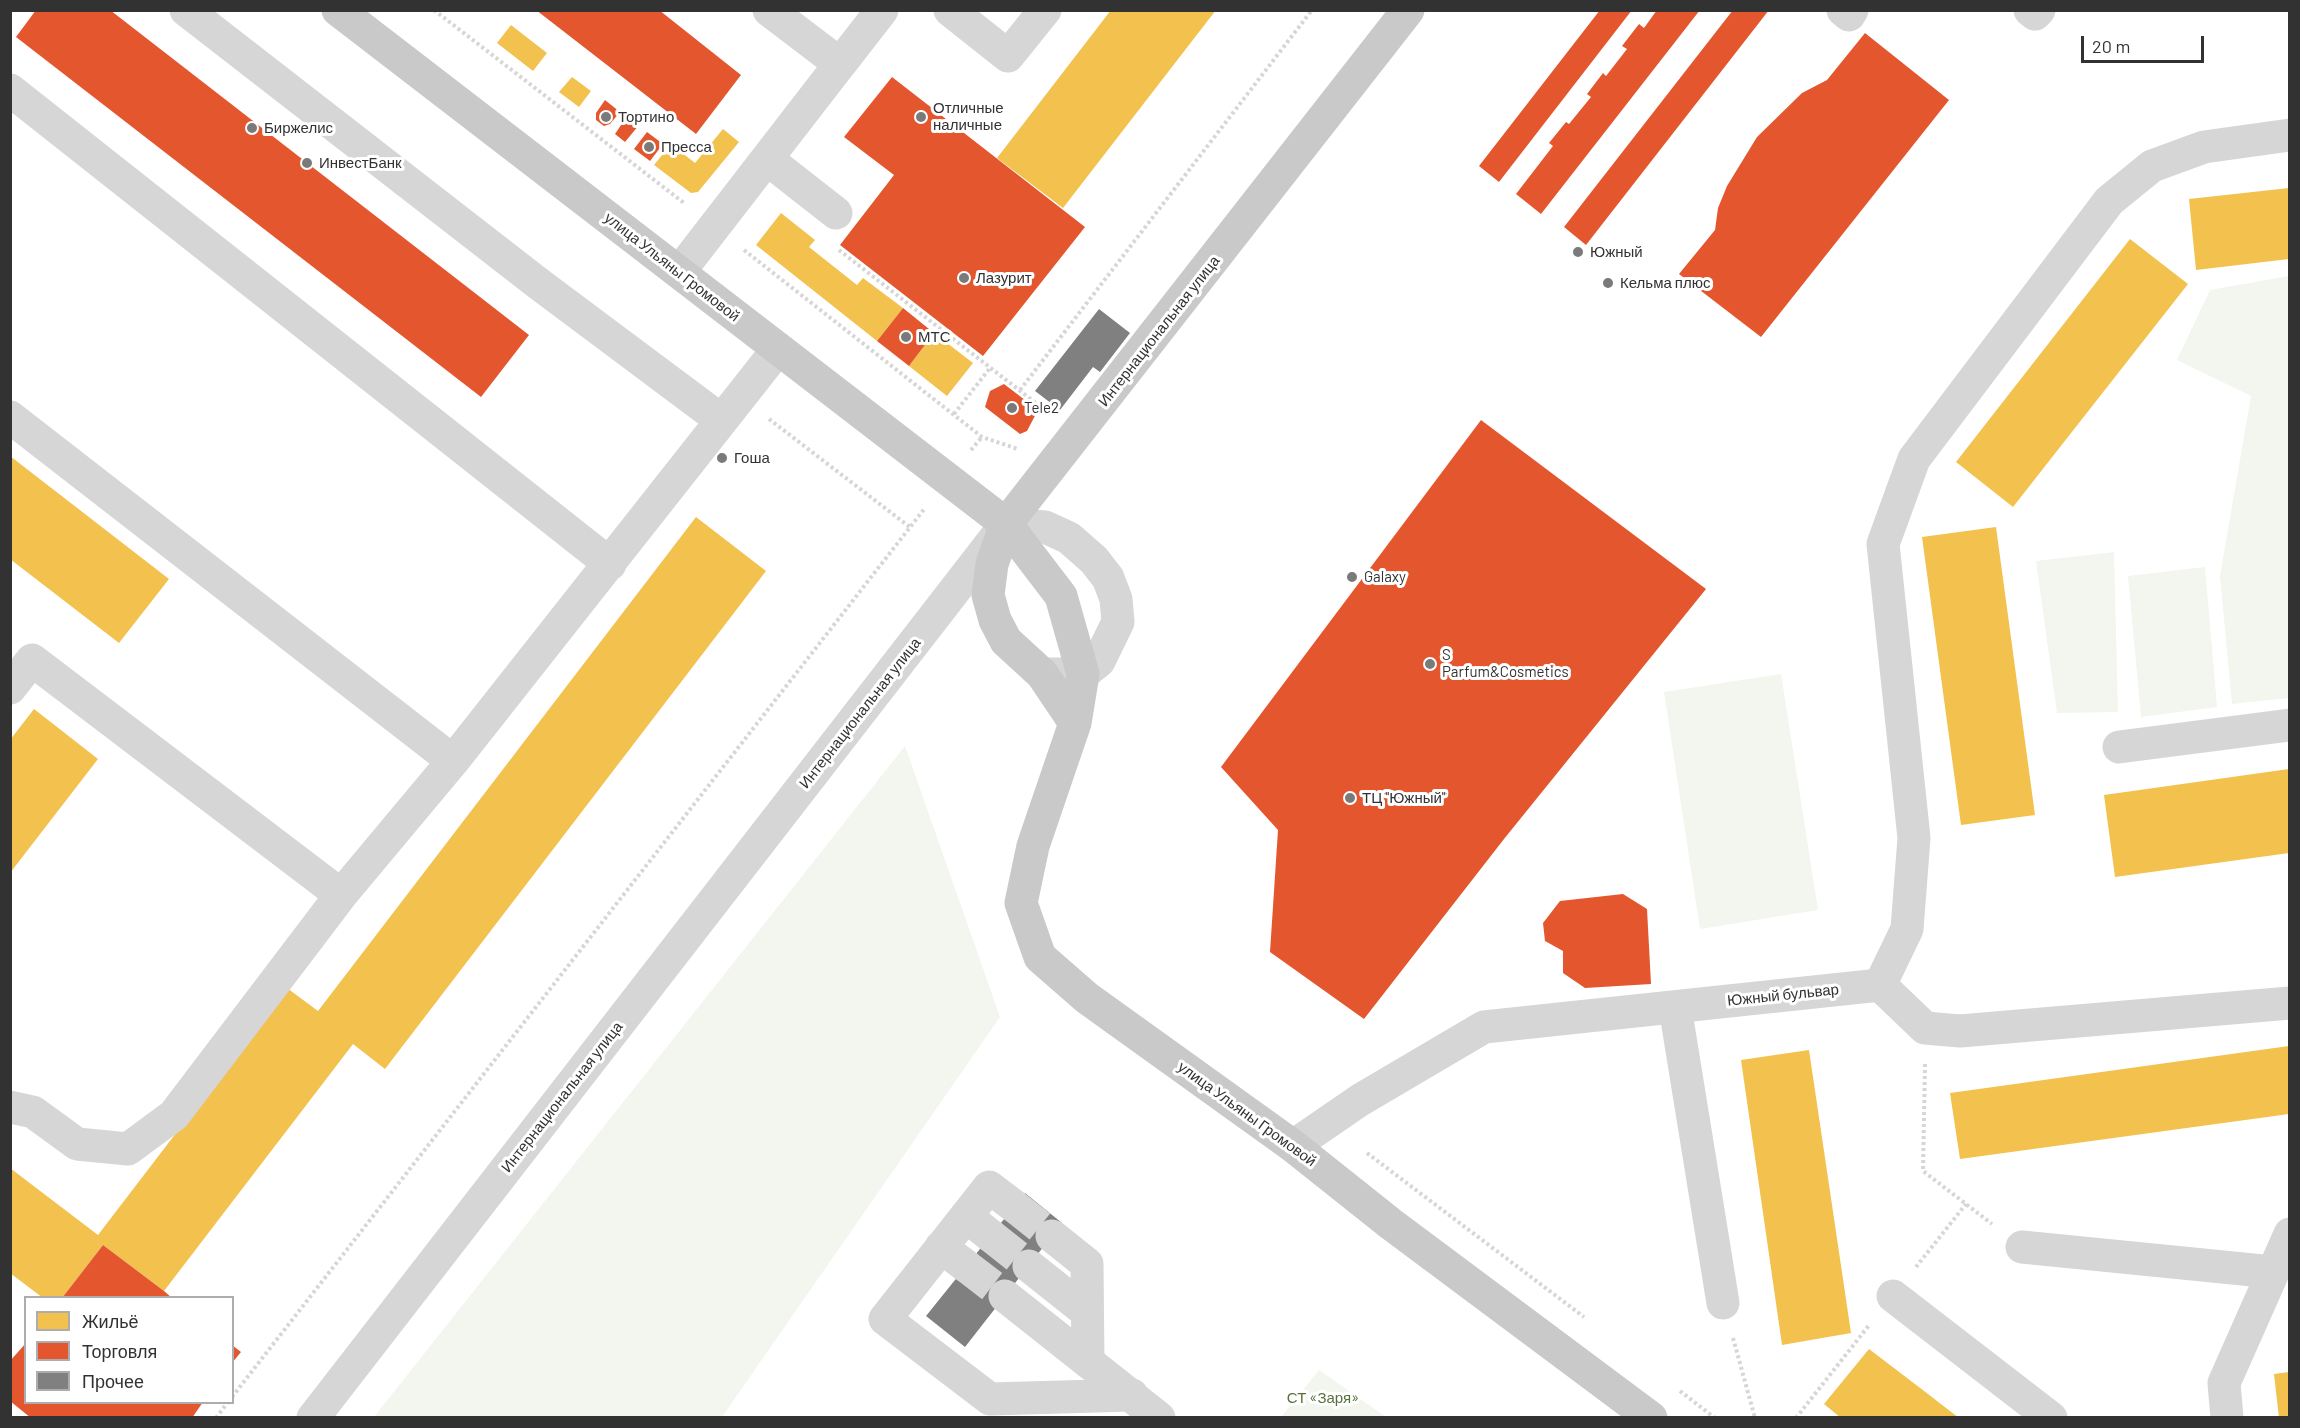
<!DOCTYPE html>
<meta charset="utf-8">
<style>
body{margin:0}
#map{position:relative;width:2300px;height:1428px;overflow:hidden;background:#fff;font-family:Barlow,sans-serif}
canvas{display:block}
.frame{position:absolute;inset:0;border:12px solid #323232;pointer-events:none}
.legend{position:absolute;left:24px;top:1296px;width:210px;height:108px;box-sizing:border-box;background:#fff;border:2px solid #adadad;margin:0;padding:8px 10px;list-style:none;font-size:18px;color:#323232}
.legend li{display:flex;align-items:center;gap:12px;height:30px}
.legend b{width:30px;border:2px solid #adadad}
.scale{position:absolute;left:2081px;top:36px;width:123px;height:27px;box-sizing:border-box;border:3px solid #323232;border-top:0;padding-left:8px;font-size:18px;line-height:21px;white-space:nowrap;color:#323232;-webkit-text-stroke:4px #fff;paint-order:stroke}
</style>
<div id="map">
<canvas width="2300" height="1428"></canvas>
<div class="frame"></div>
<ul class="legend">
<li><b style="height:16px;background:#f2c14e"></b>Жильё</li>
<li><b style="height:16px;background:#e4572e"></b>Торговля</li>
<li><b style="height:16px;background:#808080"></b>Прочее</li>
</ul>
<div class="scale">20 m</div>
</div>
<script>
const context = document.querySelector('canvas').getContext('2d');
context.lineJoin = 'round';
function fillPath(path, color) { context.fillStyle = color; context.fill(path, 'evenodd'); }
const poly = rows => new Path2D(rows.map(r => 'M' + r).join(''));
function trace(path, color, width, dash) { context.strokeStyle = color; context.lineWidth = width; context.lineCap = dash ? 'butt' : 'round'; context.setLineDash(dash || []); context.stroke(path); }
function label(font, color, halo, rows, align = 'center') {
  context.font = font + ' Barlow,sans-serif'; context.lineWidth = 6; context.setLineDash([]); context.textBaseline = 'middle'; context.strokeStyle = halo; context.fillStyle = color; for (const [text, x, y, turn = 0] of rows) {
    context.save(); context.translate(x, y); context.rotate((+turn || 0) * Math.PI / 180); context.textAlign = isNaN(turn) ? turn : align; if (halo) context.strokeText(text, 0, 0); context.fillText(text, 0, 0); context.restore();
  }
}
fillPath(poly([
 [2289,276,2289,698,2232,704,2220,576,2251,396,2177,360,2210,290],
 [2114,552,2118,712,2057,713,2036,561],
 [2205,567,2217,707,2141,717,2128,576],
 [1781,674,1818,910,1700,929,1664,692],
 [905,746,1000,1017,722,1417,374,1417],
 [1319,1370,1386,1417,1281,1417]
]), '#f2f6ee');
fillPath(poly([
 [1111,10,1216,10,1063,208,997,158],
 [511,25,547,53,533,71,497,43],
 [572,77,591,91,579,107,559,92],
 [723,129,739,142,698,192,691,193,654,165,671,144,695,163],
 [2289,188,2289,259,2196,270,2189,199],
 [781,213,815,240,809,247,857,285,863,278,903,308,877,341,756,245],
 [2130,239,2188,284,2013,507,1956,462],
 [934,333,973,363,947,396,909,366],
 [10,456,169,579,119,643,10,559],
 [696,517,766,571,385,1069,353,1044,164,1291,103,1245,62,1298,43,1298,10,1273,10,1168,98,1235,287,988,318,1011],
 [1996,527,2035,815,1961,825,1922,537],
 [34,709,98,759,10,873,10,740],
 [2289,769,2289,853,2115,877,2104,795],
 [2289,1046,2289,1114,1960,1159,1950,1093],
 [1809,1050,1851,1333,1782,1345,1741,1060],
 [1869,1349,1928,1394,1959,1418,1841,1418,1824,1404],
 [2289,1372,2289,1418,2279,1418,2274,1374]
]), '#f2c14e');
fillPath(poly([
 [36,10,110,10,529,335,481,397,16,37],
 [536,10,659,10,741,75,696,134],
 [1600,10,1632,10,1499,182,1479,166],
 [1657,10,1700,10,1541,214,1516,194,1553,146,1549,143,1566,122,1569,124,1591,97,1587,94,1603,73,1606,76,1627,49,1622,46,1639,24,1644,28],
 [1733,10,1769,10,1586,245,1564,227],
 [1865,33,1949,100,1761,337,1679,274,1715,230,1718,208,1727,186,1757,137,1802,93,1827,80],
 [892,77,1085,227,983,356,840,245,894,175,844,137],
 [605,100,620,112,610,124,604,126,596,120,596,113],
 [627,116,639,125,625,142,615,134],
 [647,132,663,144,650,161,634,149],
 [903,308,934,333,909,366,877,341],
 [1004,384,1038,410,1027,431,1020,434,985,407,990,391],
 [1481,420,1706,589,1504,839,1364,1019,1270,952,1278,830,1221,767],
 [1623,894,1647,909,1651,984,1585,988,1563,973,1563,951,1545,941,1543,923,1560,901],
 [103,1245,164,1291,172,1298,62,1298],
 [26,1343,26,1402,203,1402,192,1418,31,1418,10,1401,10,1361],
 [232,1345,241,1352,232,1363]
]), '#e4572e');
fillPath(poly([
 [1099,309,1130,333,1100,372,1093,367,1060,410,1035,391],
 [1025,1193,1062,1223,965,1347,926,1316]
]), '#808080');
trace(poly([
 [1014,1206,1052,1236],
 [991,1236,1029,1266],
 [966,1266,1005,1296]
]), '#d6d6d6', 33, [33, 16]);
trace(poly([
 [434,10,684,203],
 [744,250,982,437,1018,449],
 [839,250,1046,411],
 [1020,390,1312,10],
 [954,414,990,368],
 [769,419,911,528],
 [971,450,982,437],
 [1925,1064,1923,1171,1992,1224],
 [1367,1153,1584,1317],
 [1916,1267,1966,1204],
 [1733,1338,1755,1418],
 [1680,1391,1715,1418],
 [232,1397,925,508],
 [216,1418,228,1402],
 [1796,1418,1870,1324]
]), '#d6d6d6', 4, [3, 3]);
trace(poly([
 [186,10,539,284,721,420],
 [950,10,1008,56,1045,10],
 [1843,10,1849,15,1852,10],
 [2030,10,2035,14,2039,10],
 [840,64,882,10],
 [10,90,610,564],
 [767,159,836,213],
 [680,271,840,64,769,10],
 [10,417,453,761],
 [10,688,32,660,341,895],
 [2119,747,2290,725],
 [1880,985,1907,929,1914,838,1883,544,1914,459,2109,201,2152,166,2204,147,2290,135],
 [1675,1007,1723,1303],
 [10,1107,33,1112,77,1144,128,1149,174,1115,341,895,453,761,778,349],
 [1293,1146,1360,1100,1484,1027,1880,985,1925,1028,1960,1031,2290,1003],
 [1014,1206,989,1187,885,1319,990,1399,1132,1395],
 [966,1216,991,1236],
 [1052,1236,1087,1264,1088,1362],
 [941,1247,966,1266],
 [2022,1247,2273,1272],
 [1029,1266,1087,1312],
 [1005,1296,1159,1418],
 [1893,1296,2051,1418],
 [313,1418,1006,524,1045,527,1069,538,1094,560,1108,578,1116,599,1118,622,1099,661,1083,674,1042,674],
 [2227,1418,2224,1383,2290,1234]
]), '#d6d6d6', 33);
trace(poly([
 [338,10,1006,524,1061,596,1083,674,1075,723,1033,846,1021,903,1040,957,1087,998,1293,1146,1391,1224,1651,1418],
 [1075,723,1042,674,1006,641,995,620,988,595,992,564,1006,524,1408,10]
]), '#c9c9c9', 33);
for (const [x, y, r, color] of [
 [606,117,6,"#7a7a7a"],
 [921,117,6,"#7a7a7a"],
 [252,128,6,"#7a7a7a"],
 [649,147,6,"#7a7a7a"],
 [307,163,6,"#7a7a7a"],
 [1578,252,6,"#7a7a7a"],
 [964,278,6,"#7a7a7a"],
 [1608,283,6,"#7a7a7a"],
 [906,337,6,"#7a7a7a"],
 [1012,408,6,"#7a7a7a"],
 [722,458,6,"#7a7a7a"],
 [1352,577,6,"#7a7a7a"],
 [1430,664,6,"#7a7a7a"],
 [1350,798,6,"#7a7a7a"]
]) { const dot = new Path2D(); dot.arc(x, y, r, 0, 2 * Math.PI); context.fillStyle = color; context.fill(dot); trace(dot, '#fff', 2); }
label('15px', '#323232', '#fff', [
 ["Отличные",933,108],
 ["наличные",933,125],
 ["Тортино",618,117],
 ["Биржелис",264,128],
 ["Пресса",661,147],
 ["ИнвестБанк",319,163],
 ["Южный",1590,252],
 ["Лазурит",976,278],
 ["Кельма плюс",1620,283],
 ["МТС",918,337],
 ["Tele2",1024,408],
 ["Гоша",734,458],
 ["Galaxy",1364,577],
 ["S",1442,655],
 ["Parfum&Cosmetics",1442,672],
 ["ТЦ \"Южный\"",1362,798]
], 'left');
label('15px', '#323232', '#fff', [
 ["улица Ульяны Громовой",672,267,38],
 ["Интернациональная улица",1159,331,-52],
 ["Интернациональная улица",860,713,-52],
 ["Южный бульвар",1783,995,-6],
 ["Интернациональная улица",562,1097,-52],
 ["улица Ульяны Громовой",1247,1114,36]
]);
label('15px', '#56703c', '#fff', [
 ["СТ «Заря»",1323,1398]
]);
</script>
